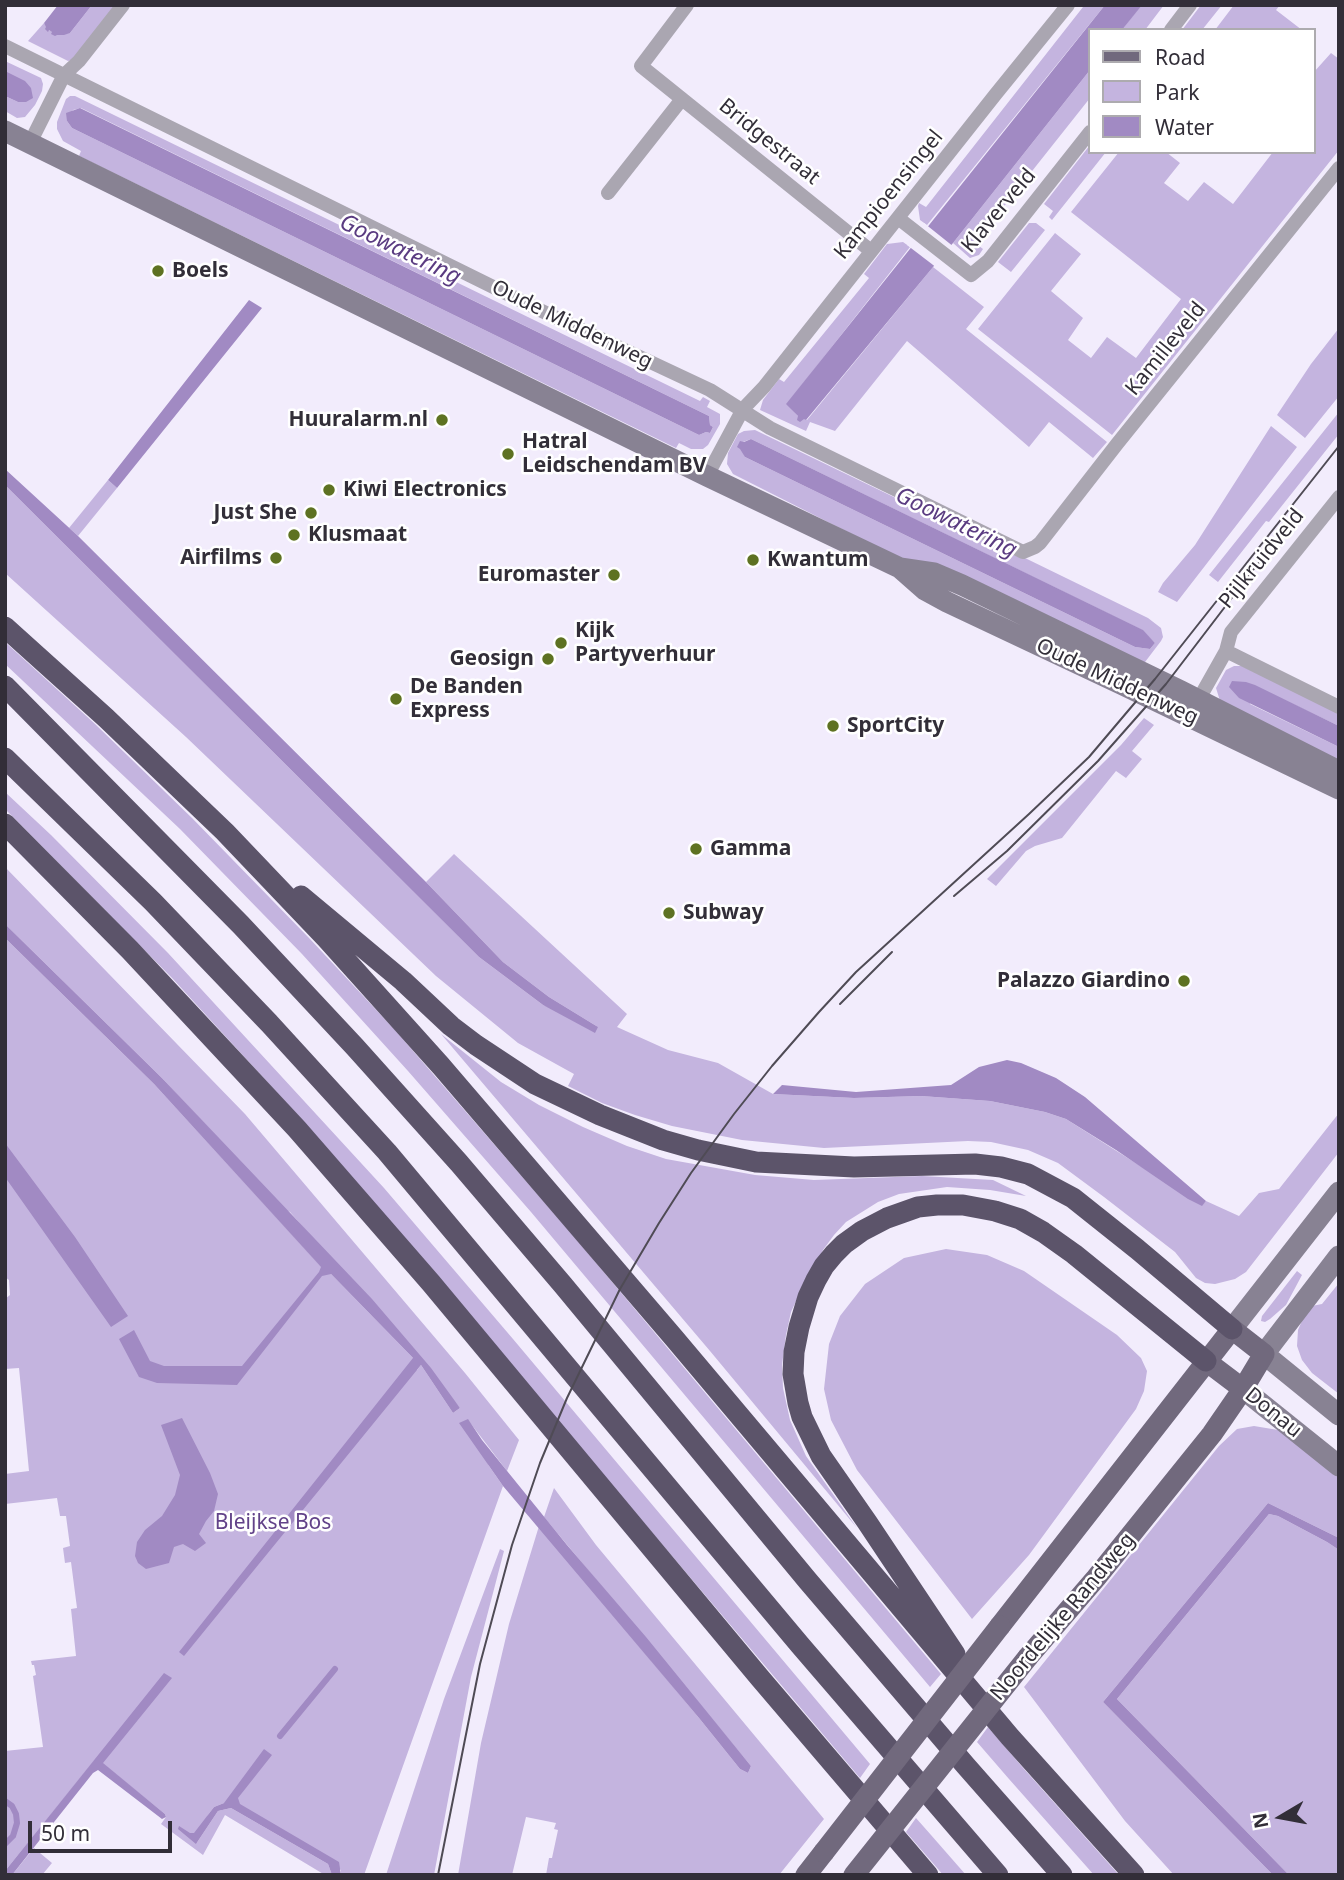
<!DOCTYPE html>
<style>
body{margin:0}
#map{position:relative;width:1344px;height:1880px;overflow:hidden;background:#f2ecfc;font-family:"Noto Sans",sans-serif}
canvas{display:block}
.frame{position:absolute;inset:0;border:7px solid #322e38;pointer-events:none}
.legend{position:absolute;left:1088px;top:28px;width:228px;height:126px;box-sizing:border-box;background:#fff;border:2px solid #adabaf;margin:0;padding:9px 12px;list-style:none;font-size:21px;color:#322e38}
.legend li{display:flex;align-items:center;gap:14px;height:35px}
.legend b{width:35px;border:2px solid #adabaf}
.north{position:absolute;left:1246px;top:1782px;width:70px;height:70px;-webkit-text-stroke:5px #fff;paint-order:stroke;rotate:260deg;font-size:19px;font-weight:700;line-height:28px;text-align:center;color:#322e38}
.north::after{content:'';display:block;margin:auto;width:24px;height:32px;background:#322e38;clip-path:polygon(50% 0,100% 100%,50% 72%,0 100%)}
.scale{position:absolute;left:28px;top:1821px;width:144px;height:32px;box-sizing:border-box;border:4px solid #322e38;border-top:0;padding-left:9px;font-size:21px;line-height:24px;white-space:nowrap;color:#322e38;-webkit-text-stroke:5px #fff;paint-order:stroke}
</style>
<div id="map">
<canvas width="1344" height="1880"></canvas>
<div class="frame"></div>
<ul class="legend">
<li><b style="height:9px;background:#71697d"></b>Road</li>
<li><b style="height:19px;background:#c4b4df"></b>Park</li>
<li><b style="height:19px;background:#a18ac3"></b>Water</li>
</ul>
<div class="north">N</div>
<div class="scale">50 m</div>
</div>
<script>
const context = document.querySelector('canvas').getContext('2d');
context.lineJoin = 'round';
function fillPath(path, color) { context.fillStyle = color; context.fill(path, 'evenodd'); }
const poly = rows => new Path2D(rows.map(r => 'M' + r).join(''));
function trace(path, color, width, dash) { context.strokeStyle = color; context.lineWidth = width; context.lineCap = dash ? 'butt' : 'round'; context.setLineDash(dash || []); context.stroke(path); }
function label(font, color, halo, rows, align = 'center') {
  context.font = font + ' "Noto Sans",sans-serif'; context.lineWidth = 5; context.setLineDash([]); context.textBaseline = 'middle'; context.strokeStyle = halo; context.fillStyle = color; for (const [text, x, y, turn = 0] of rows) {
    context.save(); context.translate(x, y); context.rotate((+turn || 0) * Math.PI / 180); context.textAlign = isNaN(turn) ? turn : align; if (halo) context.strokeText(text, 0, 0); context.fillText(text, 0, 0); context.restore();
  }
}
fillPath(poly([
 [92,5,115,5,72,60,68,61,28,41,44,23,49,30,57,34,70,33],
 [1081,5,1105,5,927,225,920,220,918,206,919,203,926,207,1083,7],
 [1141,5,1164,5,1145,30,1122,30],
 [1201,5,1222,5,1202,30,1182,30],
 [1234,5,1280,5,1276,10,1302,30,1215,30],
 [1331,53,1339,59,1339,150,1112,435,978,329,1055,233,1081,254,1051,291,1083,318,1068,340,1091,358,1107,337,1136,358,1181,299,1071,212,1119,152,1166,152,1180,163,1164,183,1188,201,1204,182,1233,204,1273,152,1314,152,1314,72],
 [5,61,41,78,43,84,42,91,35,105,25,117,17,118,5,111,5,96,18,102,5,71],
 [1090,70,1090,98,975,243,983,249,979,255,970,258,953,243],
 [70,96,75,96,700,401,703,397,710,401,707,407,720,414,720,424,708,445,703,449,691,449,679,443,676,448,79,156,81,151,63,141,57,129,57,122,66,99],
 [81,108,709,416,710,425,713,427,710,433,706,432,699,435,72,128,67,121,73,110],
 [1090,145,1090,152,1106,152,1052,220,1049,217,1053,211,1044,204],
 [1029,223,1036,223,1045,230,1011,272,998,262],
 [903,242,910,247,787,404,798,416,807,420,933,267,984,307,966,329,1107,442,1093,458,1049,422,1029,447,907,341,835,431,810,422,806,431,760,410,763,400,779,379,784,382,869,278,864,274,887,244],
 [1339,328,1339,396,1305,438,1277,415,1311,364],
 [1339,412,1339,434,1269,522,1266,521,1218,582,1209,575],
 [1271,426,1297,447,1177,602,1158,592,1163,583,1195,545],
 [755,430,1016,556,1025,558,1148,618,1161,628,1163,637,1161,641,1142,666,903,560,733,474,727,464,728,453,738,434,744,431],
 [751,439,1142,630,1155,643,1150,649,1135,647,745,457,743,442],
 [108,480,117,488,78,536,69,528],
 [5,485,479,957,543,1005,598,1027,549,997,503,962,426,882,454,854,627,1014,617,1027,668,1050,718,1063,773,1094,854,1098,921,1096,990,1101,1045,1112,1066,1119,1202,1205,1206,1201,1239,1216,1259,1193,1279,1189,1339,1113,1339,1152,1246,1272,1235,1279,1215,1284,1205,1283,1196,1278,1175,1252,1104,1197,1058,1163,1028,1150,991,1142,968,1141,824,1148,742,1140,672,1126,635,1115,602,1103,568,1086,574,1074,518,1043,436,976,186,737,5,573],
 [5,642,94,723,192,818,310,939,394,1029,571,1233,941,1674,930,1687,531,1212,408,1071,302,954,180,829,5,664],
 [1234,666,1242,666,1339,713,1339,726,1255,686,1250,704,1339,747,1339,763,1221,704,1216,688,1226,670],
 [1144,718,1154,725,1132,751,1142,759,1126,778,1116,771,1062,838,1035,846,1026,851,996,886,987,879,1121,745],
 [5,792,51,835,168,953,384,1188,513,1339,870,1764,860,1778,313,1132,173,979,5,809],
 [5,867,245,1114,465,1373,519,1440,507,1471,468,1420,489,1466,503,1486,364,1875,341,1875,341,1870,224,1803,214,1807,208,1815,196,1844,218,1811,231,1808,328,1864,332,1875,325,1875,225,1815,203,1855,161,1824,166,1817,165,1814,103,1764,94,1761,5,1871,5,1751,43,1747,33,1676,36,1675,34,1665,32,1665,31,1661,76,1656,71,1609,77,1608,71,1562,65,1563,63,1548,70,1546,66,1516,60,1516,57,1498,5,1504,5,1474,29,1471,19,1368,5,1369,5,1299,10,1295,9,1280,5,1277,5,938,154,1084,328,1274,331,1274,413,1358,417,1370,421,1365,453,1413,460,1408,290,1212,285,1210,162,1078,5,924],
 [441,1034,501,1082,539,1105,583,1127,627,1146,666,1159,755,1175,814,1180,922,1176,993,1180,1026,1196,990,1190,947,1187,899,1194,878,1202,846,1222,834,1235,823,1250,814,1269,803,1286,791,1312,786,1335,782,1365,783,1388,790,1420,806,1456,857,1528,710,1351],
 [946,1249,987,1255,1024,1271,1117,1335,1141,1358,1147,1371,1144,1391,1136,1409,1029,1555,972,1619,857,1470,831,1420,824,1389,829,1344,840,1316,865,1284,904,1258],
 [1297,1271,1302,1275,1286,1305,1270,1319,1265,1322,1261,1321,1262,1316],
 [1339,1283,1339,1394,1312,1373,1302,1360,1297,1346,1298,1330,1304,1316,1312,1306,1322,1304],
 [1254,1426,1278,1430,1339,1473,1339,1538,1268,1503,1103,1702,1273,1875,1174,1875,1125,1821,1024,1687,1219,1446,1237,1429],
 [554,1488,596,1545,824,1819,779,1875,546,1875,549,1858,552,1858,558,1830,554,1829,556,1823,526,1817,512,1875,458,1875,481,1743,509,1624,539,1526,699,1718,740,1769,748,1773,751,1766,544,1517],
 [1269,1514,1278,1516,1327,1542,1339,1550,1339,1875,1289,1875,1117,1699],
 [500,1549,504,1551,471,1677,434,1875,386,1875,444,1699],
 [988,1727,1024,1769,1119,1875,1094,1875,1009,1779,977,1742],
 [916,1818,931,1835,966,1875,943,1875,938,1869,906,1832],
 [34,1848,52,1863,42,1875,12,1875]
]), '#c4b4df');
fillPath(poly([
 [58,5,92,5,70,33,64,35,57,35,55,36,51,34,52,32,49,30,48,32,45,29,46,27,44,23],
 [1105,5,1142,5,1122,30,1090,30,1090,70,953,243,806,420,804,419,800,422,797,420,798,416,786,404],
 [5,71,25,81,31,88,33,98,26,102,18,102,5,96],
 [80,108,709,416,710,425,713,427,710,433,706,432,699,435,72,128,67,121,66,113],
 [249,300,262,308,117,488,108,480],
 [751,439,1143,630,1155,643,1150,649,1135,647,745,457,740,449,737,447,740,441,744,442],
 [5,469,78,536,426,882,503,962,549,997,598,1027,595,1033,543,1005,479,957,5,485],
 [1232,681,1246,682,1255,685,1339,726,1339,747,1239,698,1229,687],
 [5,924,162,1078,372,1299,431,1368,460,1408,453,1413,421,1365,184,1656,179,1652,413,1358,331,1274,322,1276,237,1385,157,1383,139,1377,119,1339,134,1330,150,1361,164,1366,242,1366,319,1272,321,1267,154,1084,5,938],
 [1007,1060,1021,1063,1056,1078,1085,1097,1206,1201,1202,1206,1188,1199,1116,1150,1066,1119,1045,1112,990,1101,921,1096,854,1098,773,1094,782,1085,856,1092,951,1085,979,1067],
 [5,1143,75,1237,128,1316,111,1327,5,1177],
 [182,1418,210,1473,218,1494,214,1511,206,1521,199,1534,206,1543,195,1551,183,1544,174,1547,169,1563,146,1569,138,1563,135,1556,137,1542,145,1530,162,1516,175,1495,180,1475,161,1425],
 [468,1419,482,1440,567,1545,646,1637,751,1766,748,1773,740,1769,699,1718,503,1486,459,1423],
 [1268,1503,1339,1538,1339,1550,1327,1542,1278,1516,1269,1514,1117,1699,1289,1875,1273,1875,1103,1702],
 [164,1673,172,1678,103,1763,165,1814,166,1817,162,1819,98,1770,93,1773,12,1875,5,1875,5,1871],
 [264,1749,272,1755,238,1798,240,1804,339,1862,341,1875,332,1875,328,1864,231,1808,218,1811,196,1844,178,1829,179,1826,190,1833,194,1833,214,1807,224,1803]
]), '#a18ac3');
fillPath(poly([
 [924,223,954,247,937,268,907,245]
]), '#f2ecfc');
trace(poly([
 [280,1736,335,1669],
 [5,1801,12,1806,16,1814,17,1823,13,1836,5,1844]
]), '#a18ac3', 6);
trace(poly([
 [687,5,641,66,871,251],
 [1171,30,1190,5],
 [5,46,548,314,710,390,770,428,1023,552,1035,547,1040,543,1117,444,1339,168],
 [30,143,64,75,79,61,123,5],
 [608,193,682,99],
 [898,218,971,275,988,261,1090,132],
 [707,476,743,409,764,387,995,95,1068,5],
 [1226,651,1339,707],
 [1195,706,1226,651,1231,632,1339,497]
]), '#aaa6b1', 14);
trace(poly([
 [5,131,707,476,900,568,925,590,947,602,1123,685,1339,789],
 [900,568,934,573,962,585,1181,691,1339,771],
 [1339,1256,1264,1354,1339,1415],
 [1232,1329,1339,1192],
 [1243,1389,1339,1466]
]), '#888293', 21);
trace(poly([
 [1206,1361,1243,1389],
 [1000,1626,1232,1329,1264,1354,1243,1389,1212,1434,1096,1578,1028,1657],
 [806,1875,824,1852]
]), '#71697d', 21);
trace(poly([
 [5,627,106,718,225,832,326,938,441,1066,674,1338,1010,1737,1134,1875],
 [5,686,241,925,355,1047,459,1163,563,1285,808,1581,966,1766,1062,1875],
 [5,758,153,902,269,1023,387,1152,800,1645,998,1875],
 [5,824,130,950,297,1129,431,1283,760,1678,928,1875],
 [301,896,403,981,451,1026,476,1045,535,1084,600,1115,663,1140,698,1150,756,1162,854,1167,975,1164,1001,1167,1028,1174,1073,1198,1137,1249,1232,1329],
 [955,1654,867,1522,821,1456,802,1417,798,1403,793,1374,794,1352,799,1327,808,1297,816,1280,824,1266,834,1254,844,1244,862,1231,887,1218,918,1207,937,1205,963,1205,995,1211,1020,1219,1043,1232,1074,1254,1206,1361]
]), '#5c546a', 21);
trace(poly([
 [954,896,1007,851,1098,761,1166,684,1260,561],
 [840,1004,892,952],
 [438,1875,480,1664,512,1545,540,1463,567,1398,620,1289,659,1223,691,1173,734,1114,772,1066,819,1012,856,972,1029,814,1089,757,1155,679,1339,446]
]), '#4f4b55', 2);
trace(poly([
 [824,1852,1000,1626],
 [854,1875,1028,1657]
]), '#71697d', 21);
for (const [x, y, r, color] of [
 [158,271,7,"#5e7222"],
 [442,420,7,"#5e7222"],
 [508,454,7,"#5e7222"],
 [329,490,7,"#5e7222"],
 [311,513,7,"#5e7222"],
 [294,535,7,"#5e7222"],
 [276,558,7,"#5e7222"],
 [753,560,7,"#5e7222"],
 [614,575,7,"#5e7222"],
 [561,643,7,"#5e7222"],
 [548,659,7,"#5e7222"],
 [396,699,7,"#5e7222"],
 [833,726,7,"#5e7222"],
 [696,849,7,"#5e7222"],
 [669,913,7,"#5e7222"],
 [1184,981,7,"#5e7222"]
]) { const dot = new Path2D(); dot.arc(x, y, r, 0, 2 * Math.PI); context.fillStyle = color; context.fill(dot); trace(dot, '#fff', 2.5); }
label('21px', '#322e38', '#fff', [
 ["Bridgestraat",769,142,39],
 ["Kampioensingel",889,195,-51],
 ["Klaverveld",999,211,-50],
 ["Oude Middenweg",572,325,26],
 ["Kamilleveld",1166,349,-51],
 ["Pijlkruidveld",1262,559,-51],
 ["Oude Middenweg",1117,682,25],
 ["Donau",1273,1413,39],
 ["Noordelijke Randweg",1063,1617,-50]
]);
label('bold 21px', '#322e38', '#fff', [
 ["Boels",172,271],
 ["Huuralarm.nl",428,420,"right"],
 ["Hatral",522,442],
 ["Leidschendam BV",522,466],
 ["Kiwi Electronics",343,490],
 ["Just She",297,513,"right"],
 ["Klusmaat",308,535],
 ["Airfilms",262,558,"right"],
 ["Kwantum",767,560],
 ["Euromaster",600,575,"right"],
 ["Kijk",575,631],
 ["Partyverhuur",575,655],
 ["Geosign",534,659,"right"],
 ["De Banden",410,687],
 ["Express",410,711],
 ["SportCity",847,726],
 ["Gamma",710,849],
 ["Subway",683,913],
 ["Palazzo Giardino",1170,981,"right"]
], 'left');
label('21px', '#624289', '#fff', [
 ["Bleijkse Bos",273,1523]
]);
label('italic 23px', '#5a3b81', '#fff', [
 ["Goowatering",400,250,26],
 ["Goowatering",956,523,26]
]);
</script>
